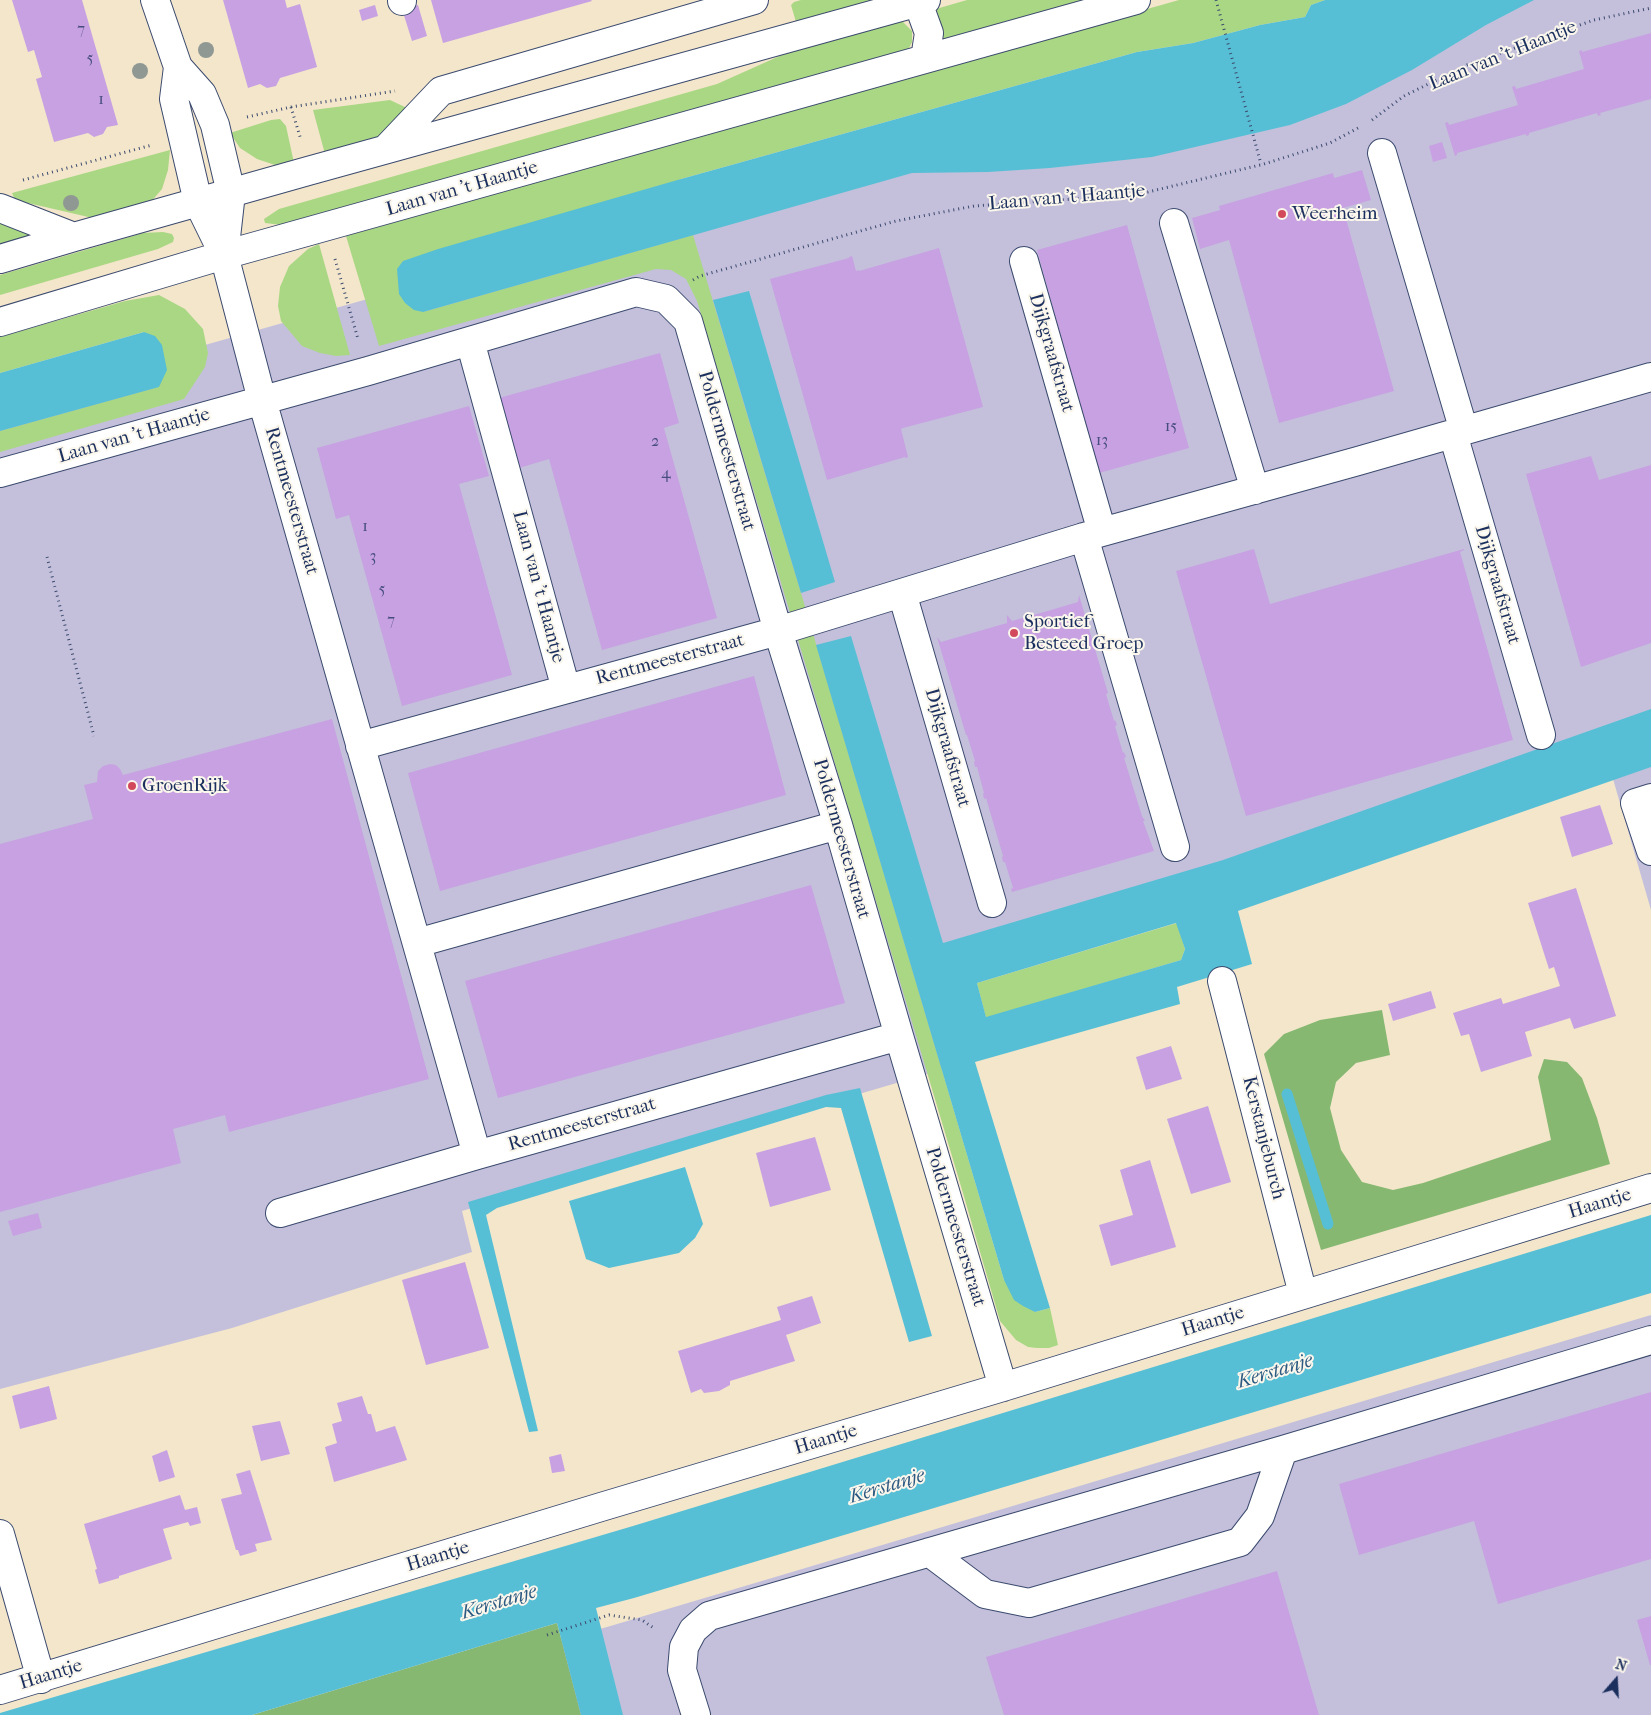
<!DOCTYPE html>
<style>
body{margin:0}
#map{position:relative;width:1651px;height:1715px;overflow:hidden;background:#f3e6cb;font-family:"IM FELL French Canon",serif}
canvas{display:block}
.north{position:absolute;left:1591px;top:1655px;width:50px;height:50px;-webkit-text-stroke:4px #fbf7ec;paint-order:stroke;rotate:19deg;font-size:14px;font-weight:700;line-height:20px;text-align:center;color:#1b2f5e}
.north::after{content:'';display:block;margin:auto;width:18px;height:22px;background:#1b2f5e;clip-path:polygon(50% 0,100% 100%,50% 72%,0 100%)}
</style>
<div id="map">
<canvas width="1651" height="1715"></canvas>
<div class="north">N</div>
</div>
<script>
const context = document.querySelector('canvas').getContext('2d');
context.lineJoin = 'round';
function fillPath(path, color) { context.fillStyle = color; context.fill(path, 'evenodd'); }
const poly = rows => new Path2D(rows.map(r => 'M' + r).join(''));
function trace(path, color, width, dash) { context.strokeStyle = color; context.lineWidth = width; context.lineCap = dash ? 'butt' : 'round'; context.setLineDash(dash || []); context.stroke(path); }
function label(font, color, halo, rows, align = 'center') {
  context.font = font + ' "IM FELL French Canon",serif'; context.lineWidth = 4; context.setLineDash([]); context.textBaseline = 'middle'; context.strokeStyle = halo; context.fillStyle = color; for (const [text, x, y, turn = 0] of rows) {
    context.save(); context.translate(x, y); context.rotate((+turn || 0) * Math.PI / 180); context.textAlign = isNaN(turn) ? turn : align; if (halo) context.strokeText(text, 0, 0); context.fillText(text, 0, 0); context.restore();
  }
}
fillPath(poly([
 [1424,0,1651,0,1651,910,1604,748,931,957,961,1064,462,1211,472,1252,232,1328,0,1389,0,403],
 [1651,1315,1651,1715,290,1715,607,1627,782,1575]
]), '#c4c0db');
fillPath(poly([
 [801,0,875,0,796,22,791,5,794,2],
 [967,0,1084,0,944,40,936,9],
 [1179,0,1325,0,1311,5,1305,17,1260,25,1193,43,1137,52,681,179,423,312,693,235,801,593,1004,1280,1035,1312,1050,1308,1058,1345,1049,1348,1037,1348,1028,1347,1016,1340,1000,1321,963,1193,697,301,686,279,671,270,656,269,379,346,346,236],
 [897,21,903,22,912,31,912,42,908,50,282,225,265,223,264,219,279,209,717,84,793,50],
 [390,100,407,108,385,129,387,138,325,154,313,110],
 [280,119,286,126,294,163,278,166,257,159,240,148,230,133,271,120],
 [170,150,168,170,162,189,149,204,97,219,15,200,12,193],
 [0,223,33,231,32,237,0,247],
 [163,232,172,234,174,238,173,242,158,249,0,295,0,275,143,233],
 [319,244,350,355,336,356,320,353,302,346,281,321,278,306,280,287,289,266,308,249],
 [159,295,185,309,203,329,208,353,205,367,184,399,0,452,0,431,158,387,144,332,0,373,0,337,125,301],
 [1177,923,1185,949,1181,960,986,1018,977,983]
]), '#aad783');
fillPath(poly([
 [1382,1010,1390,1055,1356,1063,1336,1082,1330,1108,1341,1150,1362,1182,1393,1190,1423,1183,1551,1140,1538,1077,1544,1059,1567,1062,1582,1078,1597,1118,1610,1164,1321,1250,1264,1054,1284,1034,1320,1020],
 [557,1623,581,1715,252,1715]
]), '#87b871');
fillPath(poly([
 [1325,0,1534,0,1486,25,1412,70,1346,104,1290,125,1152,157,1050,168,988,172,912,173,423,312,414,310,405,303,399,294,397,269,403,261,438,249,681,179,1137,52,1193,43,1260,25,1305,17,1311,5],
 [749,291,835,582,801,593,713,300],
 [144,332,155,336,162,345,167,370,159,387,0,431,0,373],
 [851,636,943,943,1223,860,1651,709,1651,767,1238,911,1252,964,1177,987,1180,1004,975,1062,1050,1308,1035,1312,1023,1306,1014,1300,1004,1280,816,645],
 [1176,923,1185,949,1181,960,986,1017,977,983],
 [860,1088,932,1336,909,1342,841,1108,826,1107,497,1208,486,1215,538,1431,529,1432,468,1202,826,1095],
 [685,1167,703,1224,695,1238,679,1253,609,1268,586,1259,569,1201],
 [1651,1215,1651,1293,634,1598,596,1608,623,1715,581,1715,557,1623,252,1715,0,1715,0,1713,633,1526]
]), '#57bfd5');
trace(poly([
 [1287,1094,1328,1224]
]), '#57bfd5', 11);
fillPath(poly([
 [12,0,82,0,118,125,107,127,103,134,94,137,88,133,54,142,36,79,42,77,34,50,28,52],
 [223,0,285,0,287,8,300,4,317,67,280,78,276,86,267,88,260,84,248,88],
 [431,0,591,0,592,1,443,43],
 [375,5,378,16,362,21,359,10],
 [418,5,427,36,412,41,402,9],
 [1651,33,1651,99,1600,113,1601,115,1598,116,1597,113,1529,133,1529,135,1526,136,1526,134,1457,153,1457,155,1455,156,1445,123,1448,122,1449,125,1518,105,1512,87,1515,86,1516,89,1584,69,1579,51,1582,50,1582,52],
 [1442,142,1447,158,1433,162,1429,146],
 [1362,170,1371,200,1343,208,1394,391,1279,423,1229,240,1200,249,1192,218,1220,210,1219,206,1333,173,1334,178],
 [1127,225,1189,448,1099,473,1037,250],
 [939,248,983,407,903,428,901,429,908,457,906,458,905,457,827,480,770,279,849,258,849,257,852,256,856,271,859,270,859,271],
 [660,353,679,423,664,428,717,618,602,650,549,459,519,468,499,398],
 [469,406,489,476,459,484,512,675,402,706,349,515,336,519,317,448],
 [1591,456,1599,480,1651,465,1651,643,1581,667,1526,474],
 [1254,549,1270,604,1464,549,1464,550,1460,552,1513,740,1246,816,1176,571],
 [1079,595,1108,693,1106,694,1114,721,1115,720,1117,725,1115,726,1123,753,1124,752,1126,757,1124,758,1142,816,1145,821,1143,821,1154,851,1012,892,1011,889,1013,888,1005,862,1003,862,1002,857,1003,856,986,798,984,799,983,793,984,793,977,767,975,767,974,762,975,761,967,735,966,735,937,637,941,642,1007,623,1007,615,1012,621,1051,610,1078,602],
 [754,676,786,795,440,891,408,773],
 [332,719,429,1079,229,1132,225,1115,173,1129,181,1163,0,1212,0,844,93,819,84,785,97,782,98,771,103,766,110,764,116,765,120,769,123,775],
 [1600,805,1613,844,1572,857,1560,817],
 [811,885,845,1003,498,1098,465,981],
 [1576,888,1616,1016,1574,1029,1570,1018,1525,1032,1532,1056,1481,1072,1469,1034,1461,1036,1453,1013,1501,998,1503,1004,1560,986,1554,967,1549,969,1528,903],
 [1431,991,1436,1008,1393,1021,1388,1004],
 [1171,1046,1182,1079,1146,1090,1136,1057],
 [1208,1106,1231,1182,1191,1194,1167,1119],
 [815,1137,831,1190,770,1207,756,1153],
 [1150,1160,1176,1247,1111,1266,1099,1225,1133,1215,1120,1170],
 [38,1213,42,1228,13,1236,8,1221],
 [465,1262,489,1348,426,1365,402,1280],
 [812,1296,821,1323,786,1335,795,1361,730,1381,730,1385,719,1391,704,1393,701,1389,691,1393,678,1351,781,1320,777,1307],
 [49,1386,57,1419,20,1429,12,1396],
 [1651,1392,1651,1559,1498,1604,1474,1521,1359,1555,1339,1484],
 [362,1396,368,1414,371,1414,376,1432,395,1426,407,1460,334,1482,325,1447,337,1443,332,1424,342,1421,337,1403],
 [280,1421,290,1454,261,1461,252,1426],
 [167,1450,175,1477,159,1482,152,1456],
 [561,1454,565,1471,552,1473,549,1457],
 [250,1470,272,1540,255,1544,257,1551,240,1556,238,1550,236,1550,221,1499,242,1494,236,1474],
 [180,1495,185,1510,197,1507,201,1523,190,1526,188,1522,163,1529,172,1559,119,1576,119,1578,99,1584,95,1570,97,1569,84,1524],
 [1277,1571,1319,1715,1004,1715,986,1657],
 [1651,1616,1651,1665,1650,1665,1637,1620]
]), '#c7a1e2');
const minor = poly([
 [155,0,178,67,202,94,215,125,231,193,224,255],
 [402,0,402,1],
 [917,0,929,33,925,59],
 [178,67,174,99,198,202,224,255,262,400,477,1155],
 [386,149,441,91,754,0],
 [1382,153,1464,431],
 [0,208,74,237],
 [1174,223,1255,490],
 [0,259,74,237,308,171,926,0],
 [1024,261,1102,532],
 [0,322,224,255,1136,0],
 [470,341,566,689],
 [1453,434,1541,735],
 [0,473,368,371,636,292,666,299,688,321,778,631,838,825,899,1036,1003,1387],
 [1084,537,1175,847],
 [902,593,992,903],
 [360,746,778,631,1084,537,1358,461,1651,377],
 [1651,798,1635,803,1651,851],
 [417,943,838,825],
 [1222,981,1303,1294],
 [280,1213,477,1155,899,1036],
 [0,1534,41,1679],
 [929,1552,985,1594,1029,1603,1240,1542,1260,1516,1283,1450],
 [0,1690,601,1507,1003,1387,1651,1188],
 [696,1715,682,1670,684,1647,693,1630,709,1616,1283,1450,1651,1340]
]);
trace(minor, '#3b4a6e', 30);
trace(poly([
 [1216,0,1261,164],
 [291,107,301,140],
 [247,117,291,107,395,91],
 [1372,120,1404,96,1467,65,1594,20,1651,8],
 [23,180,152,145],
 [335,259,358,339],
 [693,280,700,276,896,221,974,206,1088,198,1148,192,1264,164,1330,143,1358,128],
 [47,557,94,736],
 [547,1635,609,1615,642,1620,655,1629]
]), '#3b4a6e', 3, [1, 4]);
trace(minor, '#fff', 28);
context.fillStyle = '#909894';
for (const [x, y] of [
 [206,50],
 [140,71],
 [71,203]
]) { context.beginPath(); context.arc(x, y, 8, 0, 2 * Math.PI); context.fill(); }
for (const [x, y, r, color] of [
 [1282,214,5,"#d1495b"],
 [1014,633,5,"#d1495b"],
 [132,786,5,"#d1495b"]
]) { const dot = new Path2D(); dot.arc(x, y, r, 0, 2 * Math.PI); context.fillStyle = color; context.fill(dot); trace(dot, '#fbf7ec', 2); }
label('16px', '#464c7f', null, [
 ["7",81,30],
 ["5",90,59],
 ["1",101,100],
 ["15",1171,427],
 ["13",1102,441],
 ["2",655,442],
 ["4",666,474],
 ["1",365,527],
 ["3",373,557],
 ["5",382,590],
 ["7",391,621]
]);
label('19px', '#1b2f5e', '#fbf7ec', [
 ["Laan van 't Haantje",1503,56,-22],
 ["Laan van 't Haantje",462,189,-16],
 ["Laan van 't Haantje",1067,198,-5],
 ["Dijkgraafstraat",1051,353,74],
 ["Laan van 't Haantje",134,436,-16],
 ["Poldermeesterstraat",726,451,74],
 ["Rentmeesterstraat",291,501,74],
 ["Dijkgraafstraat",1497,585,74],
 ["Laan van 't Haantje",538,587,75],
 ["Rentmeesterstraat",670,660,-15],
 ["Dijkgraafstraat",947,748,74],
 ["Poldermeesterstraat",841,839,74],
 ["Rentmeesterstraat",582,1125,-16],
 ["Kerstanjeburch",1263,1138,76],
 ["Haantje",1600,1204,-17],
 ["Poldermeesterstraat",955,1227,73],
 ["Haantje",1213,1322,-17],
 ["Haantje",826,1440,-17],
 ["Haantje",438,1557,-17],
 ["Haantje",51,1675,-17]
]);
label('19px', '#1b2f5e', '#fbf7ec', [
 ["Weerheim",1292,214],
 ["Sportief",1024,622],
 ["Besteed Groep",1024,644],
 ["GroenRijk",142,786]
], 'left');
label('italic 20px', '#2d5a82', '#fbf7ec', [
 ["Kerstanje",1275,1372,-17],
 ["Kerstanje",887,1487,-17],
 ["Kerstanje",499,1603,-17]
]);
</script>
